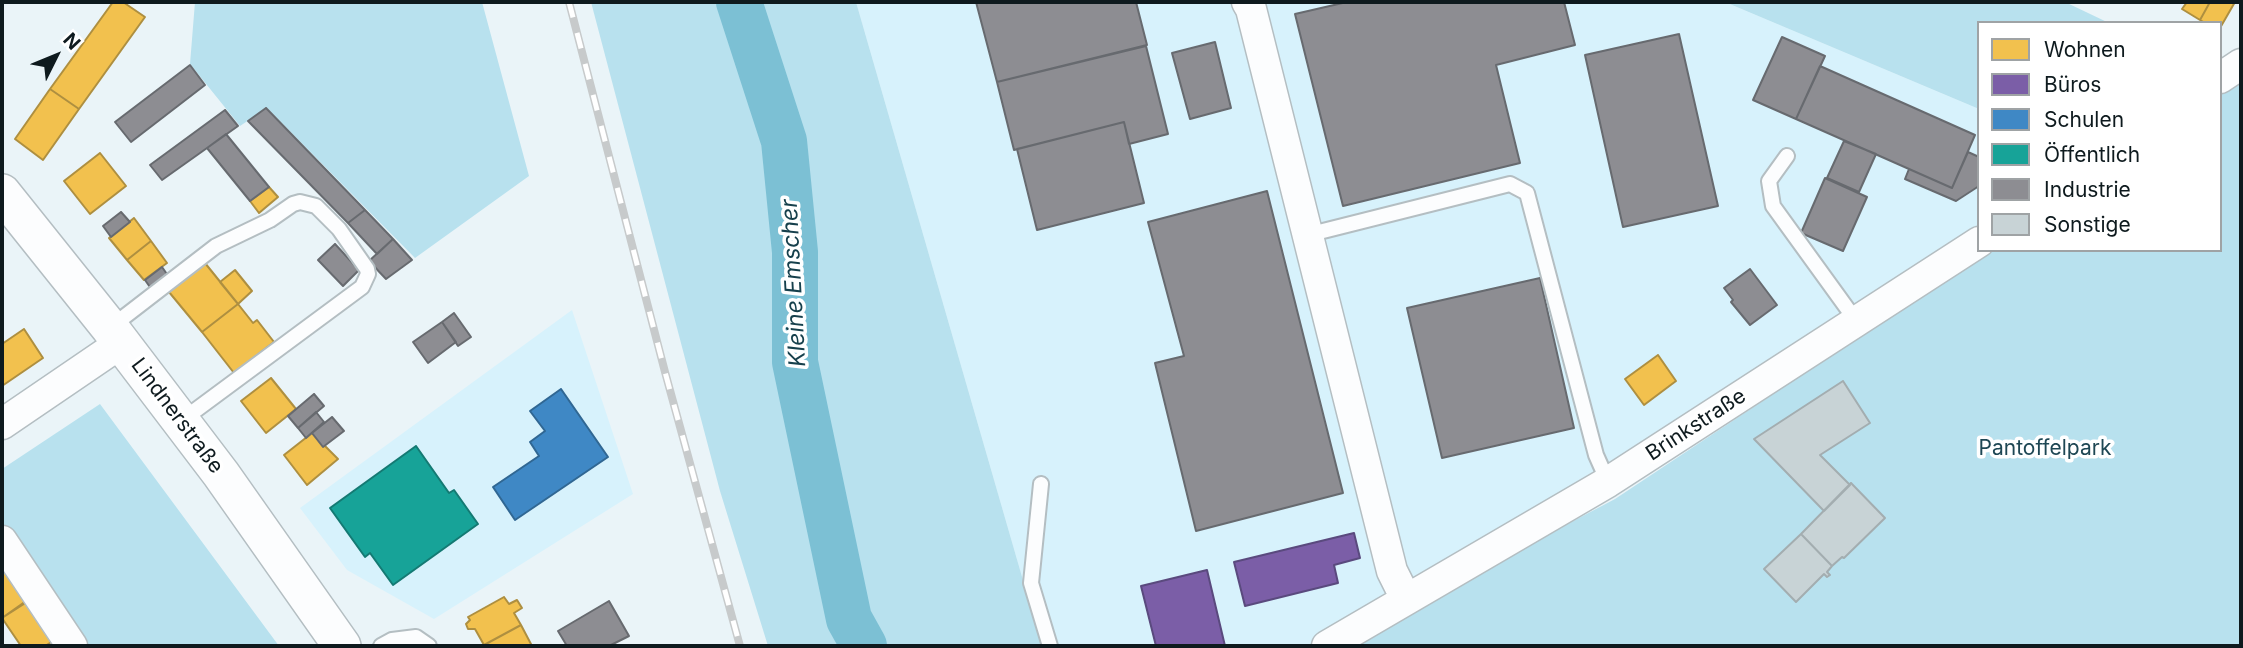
<!DOCTYPE html>
<meta charset="utf-8">
<style>
body{margin:0}
#map{position:relative;width:2243px;height:648px;overflow:hidden;background:#eaf4f8;font-family:Inter,sans-serif}
canvas{display:block}
.frame{position:absolute;inset:0;border:4px solid #0e1a1e;pointer-events:none}
.legend{position:absolute;left:1977px;top:21px;width:245px;height:231px;box-sizing:border-box;background:#fff;border:2px solid #9fa3a5;margin:0;padding:9px 12px;list-style:none;font-size:21px;color:#0e1a1e}
.legend li{display:flex;align-items:center;gap:14px;height:35px}
.legend b{width:35px;border:2px solid #9fa3a5}
.north{position:absolute;left:21px;top:21px;width:70px;height:70px;-webkit-text-stroke:5px #fff;paint-order:stroke;rotate:47deg;font-size:19px;font-weight:700;line-height:28px;text-align:center;color:#0e1a1e}
.north::after{content:'';display:block;margin:auto;width:24px;height:32px;background:#0e1a1e;clip-path:polygon(50% 0,100% 100%,50% 72%,0 100%)}
</style>
<div id="map">
<canvas width="2243" height="648"></canvas>
<div class="frame"></div>
<ul class="legend">
<li><b style="height:19px;background:#f2c14e"></b>Wohnen</li>
<li><b style="height:19px;background:#7b5ea7"></b>Büros</li>
<li><b style="height:19px;background:#3f88c5"></b>Schulen</li>
<li><b style="height:19px;background:#17a398"></b>Öffentlich</li>
<li><b style="height:19px;background:#8d8d92"></b>Industrie</li>
<li><b style="height:19px;background:#c8d3d6"></b>Sonstige</li>
</ul>
<div class="north">N</div>
</div>
<script>
const context = document.querySelector('canvas').getContext('2d');
context.lineJoin = 'round';
function fillPath(path, color) { context.fillStyle = color; context.fill(path, 'evenodd'); }
const poly = rows => new Path2D(rows.map(r => 'M' + r).join(''));
function trace(path, color, width, dash) { context.strokeStyle = color; context.lineWidth = width; context.lineCap = dash ? 'butt' : 'round'; context.setLineDash(dash || []); context.stroke(path); }
function label(font, color, halo, rows, align = 'center') {
  context.font = font + ' Inter,sans-serif'; context.lineWidth = 7; context.setLineDash([]); context.textBaseline = 'middle'; context.strokeStyle = halo; context.fillStyle = color; for (const [text, x, y, turn = 0] of rows) {
    context.save(); context.translate(x, y); context.rotate((+turn || 0) * Math.PI / 180); context.textAlign = isNaN(turn) ? turn : align; if (halo) context.strokeText(text, 0, 0); context.fillText(text, 0, 0); context.restore();
  }
}
fillPath(poly([
 [856,2,1725,2,1979,109,1979,238,1311,646,1042,646],
 [572,310,633,494,434,619,347,570,300,508]
]), '#d7f2fc');
fillPath(poly([
 [195,2,482,2,529,176,415,258,267,108,240,126,190,64],
 [591,2,856,2,1042,646,768,646,720,491],
 [1725,2,2065,2,2109,23,1979,23,1979,109],
 [2220,76,2241,86,2241,646,1341,646,1374,626,1615,499,1990,250,2220,250],
 [100,404,279,646,88,646,2,522,2,469]
]), '#b8e1ee');
const homes = poly([
 [113,2,123,2,145,17,79,109,50,89,113,2],
 [2187,2,2210,2,2200,20,2182,9,2187,2],
 [2210,2,2235,2,2220,28,2220,23,2205,23,2200,20,2210,2],
 [50,89,79,109,43,160,15,139,50,89],
 [100,153,126,186,90,214,64,181,100,153],
 [269,187,278,197,259,213,250,201,269,187],
 [134,218,151,241,127,260,109,238,134,218],
 [151,241,167,263,144,280,127,260,151,241],
 [205,263,238,304,202,332,169,292,205,263],
 [235,270,252,291,238,304,220,282,235,270],
 [238,304,253,323,257,320,274,342,234,373,202,332,238,304],
 [24,329,43,358,2,386,2,344,24,329],
 [1658,355,1676,381,1644,405,1625,379,1658,355],
 [271,378,296,409,266,433,241,401,271,378],
 [312,433,338,459,307,485,284,455,312,433],
 [2,564,26,601,2,618,2,564],
 [504,597,509,604,517,600,522,608,514,613,521,625,484,645,475,629,468,629,466,624,470,620,468,617,504,597],
 [27,602,53,641,45,646,21,646,2,618,27,602],
 [521,625,532,646,485,646,484,645,521,625]
]);
fillPath(homes, '#f2c14e');
trace(homes, '#ae8f40', 2);
const offices = poly([
 [1354,533,1360,558,1334,565,1338,583,1245,606,1234,562,1354,533],
 [1207,570,1225,646,1156,646,1141,586,1207,570]
]);
fillPath(offices, '#7b5ea7');
trace(offices, '#5a4a7e', 2);
const schools = poly([
 [561,389,608,457,515,520,493,487,539,456,530,442,545,431,530,411,561,389]
]);
fillPath(schools, '#3f88c5');
trace(schools, '#306793', 2);
const public = poly([
 [416,446,449,493,454,490,478,524,393,585,370,553,365,557,330,508,416,446]
]);
fillPath(public, '#17a398');
trace(public, '#147a73', 2);
const industry = poly([
 [976,2,1136,2,1147,45,997,82,976,2],
 [1347,2,1564,2,1575,45,1496,65,1520,163,1343,206,1295,14,1347,2],
 [1679,34,1718,206,1623,227,1585,55,1679,34],
 [1782,37,1825,56,1796,119,1753,100,1782,37],
 [1215,42,1231,108,1190,119,1172,53,1215,42],
 [1146,46,1168,134,1129,144,1124,122,1014,150,997,82,1146,46],
 [190,65,205,85,131,142,115,122,190,65],
 [1820,66,1975,135,1952,188,1796,119,1820,66],
 [266,108,365,210,348,223,248,121,266,108],
 [225,110,238,126,162,180,150,165,225,110],
 [1124,122,1144,203,1037,230,1017,149,1124,122],
 [226,134,269,187,250,201,207,148,226,134],
 [1844,141,1876,154,1859,192,1827,178,1844,141],
 [1968,152,1979,157,1979,186,1956,201,1905,179,1909,169,1952,188,1968,152],
 [1825,178,1867,197,1843,251,1801,233,1825,178],
 [1267,191,1343,493,1196,531,1155,363,1184,356,1148,222,1267,191],
 [365,210,393,239,377,254,348,223,365,210],
 [121,212,130,222,111,237,103,226,121,212],
 [393,239,412,260,386,279,369,261,393,239],
 [335,244,359,270,343,286,318,260,335,244],
 [162,267,169,277,152,290,145,280,162,267],
 [1750,269,1777,305,1750,325,1731,302,1733,300,1724,288,1750,269],
 [1540,278,1574,428,1442,458,1407,308,1540,278],
 [454,313,471,337,458,346,442,322,454,313],
 [442,322,456,342,428,363,413,342,442,322],
 [314,394,324,406,298,428,288,416,314,394],
 [316,412,324,422,306,438,298,428,316,412],
 [332,417,344,431,323,447,312,433,332,417],
 [609,601,629,636,609,646,567,646,558,631,609,601]
]);
fillPath(industry, '#8d8d92');
trace(industry, '#676a6f', 2);
trace(poly([
 [739,2,784,141,795,252,795,362,849,619,864,646]
]), '#7cc0d4', 46);
const building = poly([
 [1843,381,1870,423,1820,455,1850,485,1824,511,1754,439,1843,381],
 [1851,483,1885,518,1844,558,1842,557,1832,566,1801,534,1851,483],
 [1801,534,1832,566,1827,572,1830,575,1827,577,1824,574,1796,602,1764,569,1801,534]
]);
fillPath(building, '#c8d3d6');
trace(building, '#a3adb0', 2);
const service = poly([
 [1787,156,1769,181,1773,206,1857,322],
 [1307,235,1510,184,1527,193,1596,455,1608,482],
 [111,327,216,246,270,220,293,204,300,202,316,206,339,229,367,269,368,274,362,287,181,421],
 [1041,484,1031,583,1050,646],
 [381,646,392,640,416,637,429,646]
]);
const minor = poly([
 [1247,2,1251,9,1392,571,1406,599],
 [2220,78,2241,64],
 [2,424,121,343],
 [2,541,72,646],
 [1327,646,1608,482,1979,242]
]);
const tertiary = poly([
 [2,193,110,328,221,474,342,646]
]);
trace(service, '#b4bec2', 18);
trace(minor, '#b4bec2', 33);
trace(tertiary, '#b4bec2', 40);
trace(service, '#fcfdfe', 14);
trace(minor, '#fcfdfe', 30);
trace(tertiary, '#fcfdfe', 37);
const rail = poly([
 [569,2,665,372,740,646]
]);
trace(rail, '#c7cacb', 8);
trace(rail, '#fff', 5, [16]);
label('21px', '#0e1a1e', '#fff', [
 ["Lindnerstraße",177,416,53],
 ["Brinkstraße",1696,425,-33]
]);
label('21px', '#1e4754', '#fff', [
 ["Pantoffelpark",2045,449]
]);
label('italic 23px', '#16404c', '#fff', [
 ["Kleine Emscher",794,283,-93]
]);
</script>
